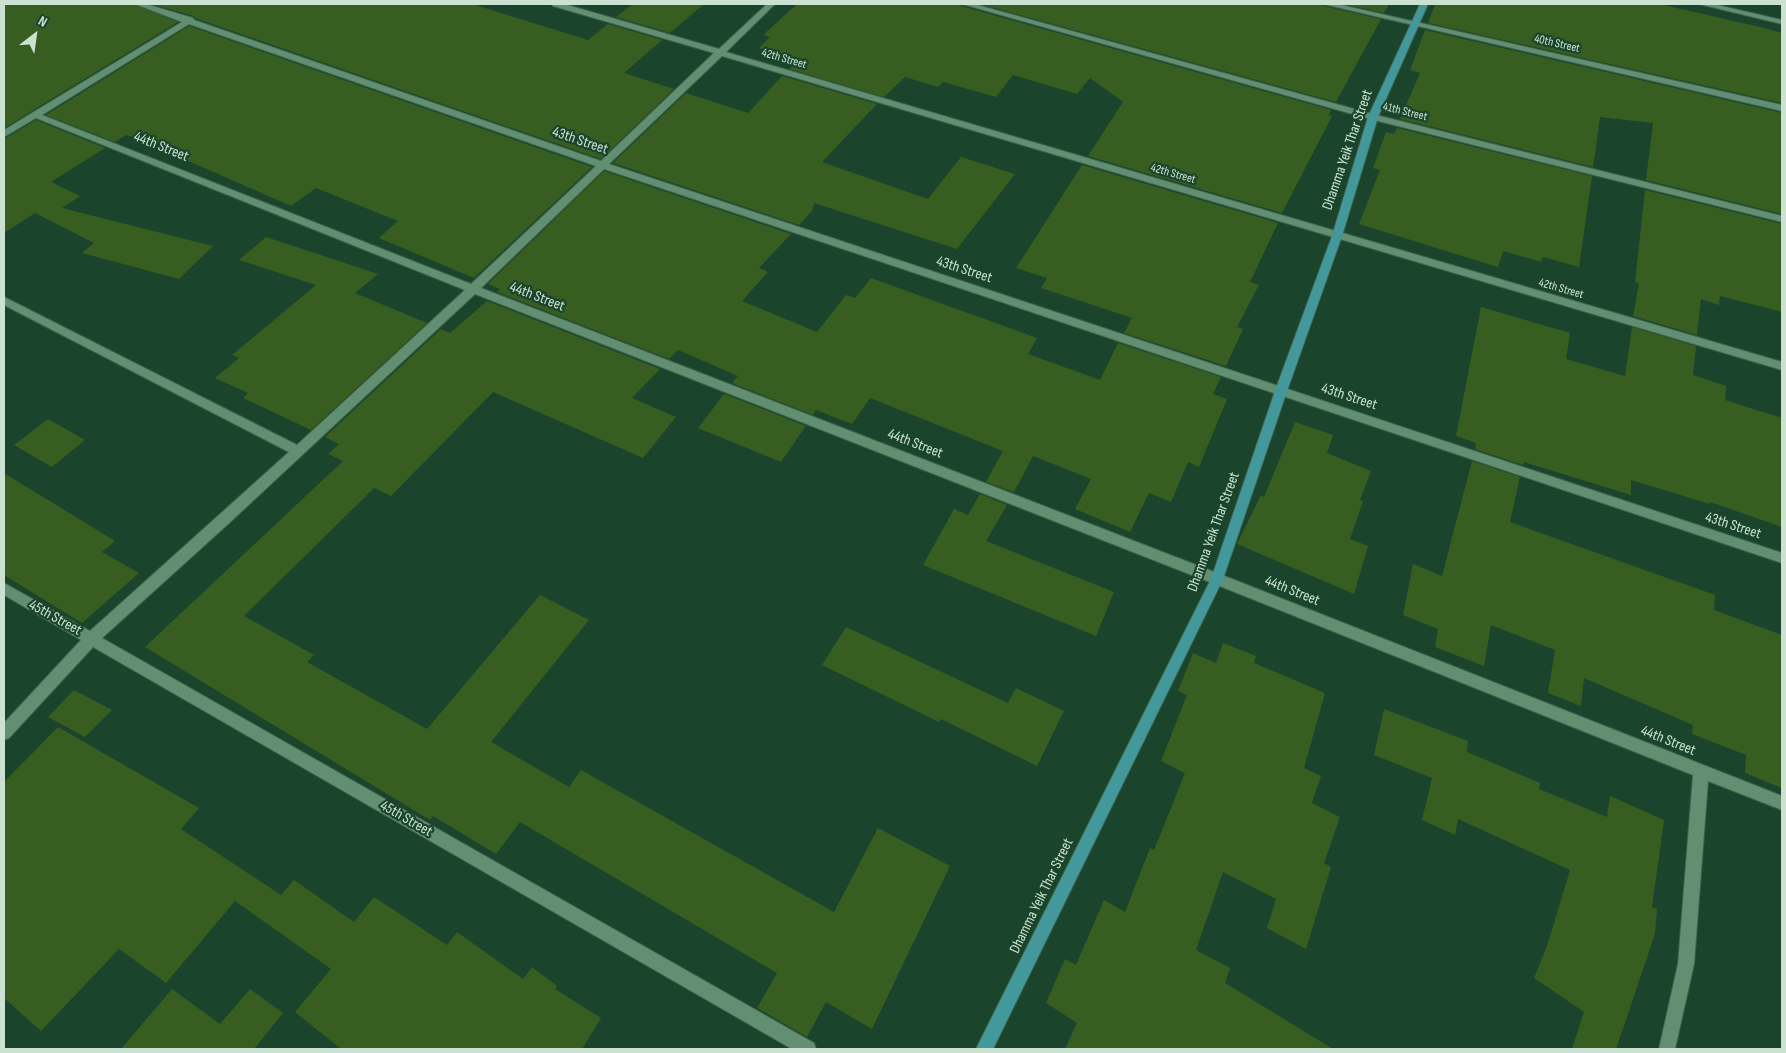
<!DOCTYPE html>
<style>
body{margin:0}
#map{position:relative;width:1786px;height:1053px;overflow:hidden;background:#1a452c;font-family:"Sofia Sans Condensed",sans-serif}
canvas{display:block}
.frame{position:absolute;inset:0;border:5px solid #cbe2d2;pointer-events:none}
.north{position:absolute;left:10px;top:10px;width:50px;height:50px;-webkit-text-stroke:4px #1a452c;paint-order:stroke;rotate:30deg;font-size:14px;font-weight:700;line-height:20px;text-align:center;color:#cbe2d2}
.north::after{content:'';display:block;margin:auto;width:18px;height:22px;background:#cbe2d2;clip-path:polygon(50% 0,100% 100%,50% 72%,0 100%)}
</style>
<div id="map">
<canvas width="1786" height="1053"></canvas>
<div class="frame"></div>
<div class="north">N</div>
</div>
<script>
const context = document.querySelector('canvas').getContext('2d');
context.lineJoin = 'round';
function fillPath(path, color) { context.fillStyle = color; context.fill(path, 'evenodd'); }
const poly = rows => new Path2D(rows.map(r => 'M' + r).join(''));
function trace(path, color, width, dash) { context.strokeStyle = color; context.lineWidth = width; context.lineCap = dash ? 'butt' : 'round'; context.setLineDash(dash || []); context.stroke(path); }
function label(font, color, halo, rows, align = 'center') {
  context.font = font + ' "Sofia Sans Condensed",sans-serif'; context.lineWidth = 4.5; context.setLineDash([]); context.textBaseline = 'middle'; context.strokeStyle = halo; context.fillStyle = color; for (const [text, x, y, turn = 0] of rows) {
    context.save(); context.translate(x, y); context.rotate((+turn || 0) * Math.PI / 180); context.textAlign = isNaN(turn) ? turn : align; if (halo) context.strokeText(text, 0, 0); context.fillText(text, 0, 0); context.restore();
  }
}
fillPath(poly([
 [4,4,133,4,178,22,4,128],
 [152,4,472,4,588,40,608,24,662,40,624,73,674,89,601,159,195,18,194,16],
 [633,4,704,4,670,33,616,17],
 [797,4,960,4,961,6,1331,110,1329,115,1332,116,1282,213,1088,156,1123,102,1090,78,1077,94,1013,75,996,97,943,82,938,87,905,77,884,97,789,69,798,60,759,48,770,37,763,35],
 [980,4,1321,4,1323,6,1381,19,1336,102],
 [1344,4,1389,4,1384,13],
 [1435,4,1659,4,1760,27,1782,33,1782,103,1428,23],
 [189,26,592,167,474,278,379,238,398,221,316,188,291,206,136,138,126,135,115,142,46,115],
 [1425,30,1782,113,1782,214,1646,180,1653,123,1600,117,1593,167,1400,119,1420,73,1410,70],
 [782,76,877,104,822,162,928,199,961,157,1015,174,957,249,814,203,812,211,799,225,613,163,686,93,748,113],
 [36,120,105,148,51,182,80,196,62,208,213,246,179,279,82,253,94,243,35,213,4,233,4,139],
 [1397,128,1592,176,1579,267,1543,257,1541,262,1503,251,1498,267,1359,224,1380,170,1373,168,1386,132,1394,134],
 [1082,165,1278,223,1250,282,1259,285,1237,327,1243,329,1226,366,1124,333,1132,318,1041,288,1047,278,1016,268],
 [604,171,791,234,759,268,768,272,742,301,817,332,846,295,855,298,871,278,1037,338,1028,354,1100,380,1118,343,1221,377,1213,394,1227,399,1199,467,1188,462,1171,502,1149,493,1130,532,1075,509,1091,479,1033,456,1014,492,986,482,1003,451,870,398,852,424,816,410,813,415,732,383,738,376,678,350,669,359,497,292,500,289,488,284],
 [1645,190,1782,224,1782,312,1720,296,1719,305,1701,299,1697,335,1633,316,1639,284,1635,282],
 [266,237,378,274,355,293,427,323,311,430,243,398,248,393,215,378,239,358,232,355,316,285,239,260],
 [487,301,660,369,632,398,676,417,643,458,493,392,391,496,374,488,244,616,314,655,307,662,427,729,540,595,589,620,491,742,569,787,581,770,834,912,878,828,950,866,872,1029,826,1002,807,1037,757,1008,777,973,520,822,496,854,433,816,430,820,145,647,343,461,328,454,339,444,325,437,441,329,450,333],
 [1481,307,1570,333,1566,359,1625,376,1632,327,1696,346,1693,375,1726,386,1725,400,1782,418,1782,527,1710,502,1710,504,1631,480,1631,495,1524,462,1523,465,1475,449,1476,443,1456,436],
 [724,394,806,426,781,462,698,428],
 [48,419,85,440,52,467,14,445],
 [1295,422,1333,435,1327,453,1371,471,1360,500,1363,501,1350,539,1368,546,1354,594,1237,544,1261,495,1264,497],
 [1472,461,1520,477,1510,522,1715,595,1714,610,1782,635,1782,788,1745,773,1746,755,1692,734,1693,725,1584,678,1581,706,1548,693,1555,650,1491,625,1484,666,1435,647,1438,629,1403,615,1413,564,1442,576],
 [4,473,115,541,102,552,139,573,82,623,4,575],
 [980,494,1007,505,986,541,1114,592,1096,636,923,565,954,509,968,515],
 [846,627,1008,703,1016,688,1064,711,1037,766,941,719,939,722,822,665],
 [1223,643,1256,656,1254,663,1325,693,1304,768,1321,776,1312,803,1340,817,1324,863,1331,867,1306,949,1267,928,1276,899,1223,872,1196,950,1230,968,1225,983,1333,1049,1065,1049,1077,1023,1046,1003,1065,959,1076,965,1104,900,1125,912,1150,848,1154,850,1185,773,1161,761,1187,695,1178,691,1193,653,1216,663],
 [74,690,112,710,85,737,48,717],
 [1384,709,1468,741,1467,752,1540,783,1539,789,1607,817,1610,796,1664,820,1652,907,1657,909,1655,934,1616,1049,1572,1049,1584,1012,1534,978,1547,946,1570,870,1458,819,1455,835,1422,820,1432,778,1374,755],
 [58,727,199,808,181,829,281,895,294,880,354,922,374,897,447,945,457,932,523,979,532,967,557,986,555,989,601,1018,582,1049,341,1049,295,1012,331,969,235,901,166,983,119,949,41,1031,4,998,4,782],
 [172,989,220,1024,250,989,283,1013,254,1049,121,1049]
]), '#385d21');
const minor = poly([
 [135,4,146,4,193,18,194,20,601,161,714,53,553,6,552,4,564,4,719,49,767,4,775,4,726,52,1782,362,1782,370,722,56,609,164,1782,553,1782,563,604,169,481,288,1222,575,1782,796,1782,810,1708,781,1694,964,1675,1049,1659,1049,1678,964,1693,775,1212,583,475,294,227,525,102,638,814,1043,816,1049,792,1049,93,647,9,738,4,740,4,723,81,640,4,595,4,583,90,631,289,452,4,305,4,297,297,445,465,290,36,118,4,137,4,130,182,22,135,4],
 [189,24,596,166,471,284,42,115,189,24],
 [962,4,974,4,1376,115,1782,216,1782,222,1370,119,962,4],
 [1323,4,1337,4,1782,105,1782,111,1323,4],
 [1699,4,1713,4,1782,20,1782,24,1699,4]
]);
const major = poly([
 [1420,4,1428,4,1378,117,1342,236,1287,391,1223,579,993,1049,976,1049,1211,579,1275,391,1332,236,1368,117,1420,4]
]);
trace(minor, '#3d624d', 2);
trace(major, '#3d624d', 2);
fillPath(minor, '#628e71');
fillPath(major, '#42989b');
label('12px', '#cbe2d2', '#1a452c', [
 ["40th Street",1557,44,13],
 ["42th Street",784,59,16],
 ["41th Street",1405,112,14],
 ["42th Street",1173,174,16],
 ["42th Street",1561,289,16]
]);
label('15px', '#cbe2d2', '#1a452c', [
 ["43th Street",580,141,19],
 ["44th Street",161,147,22],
 ["Dhamma Yeik Thar Street",1348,150,-71],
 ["43th Street",964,270,18],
 ["44th Street",537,297,21],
 ["43th Street",1349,397,18],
 ["44th Street",915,444,21],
 ["43th Street",1733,526,18],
 ["Dhamma Yeik Thar Street",1214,532,-70],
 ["44th Street",1292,591,22],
 ["45th Street",55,618,29],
 ["44th Street",1668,741,22],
 ["45th Street",406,819,30],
 ["Dhamma Yeik Thar Street",1042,896,-64]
]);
</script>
